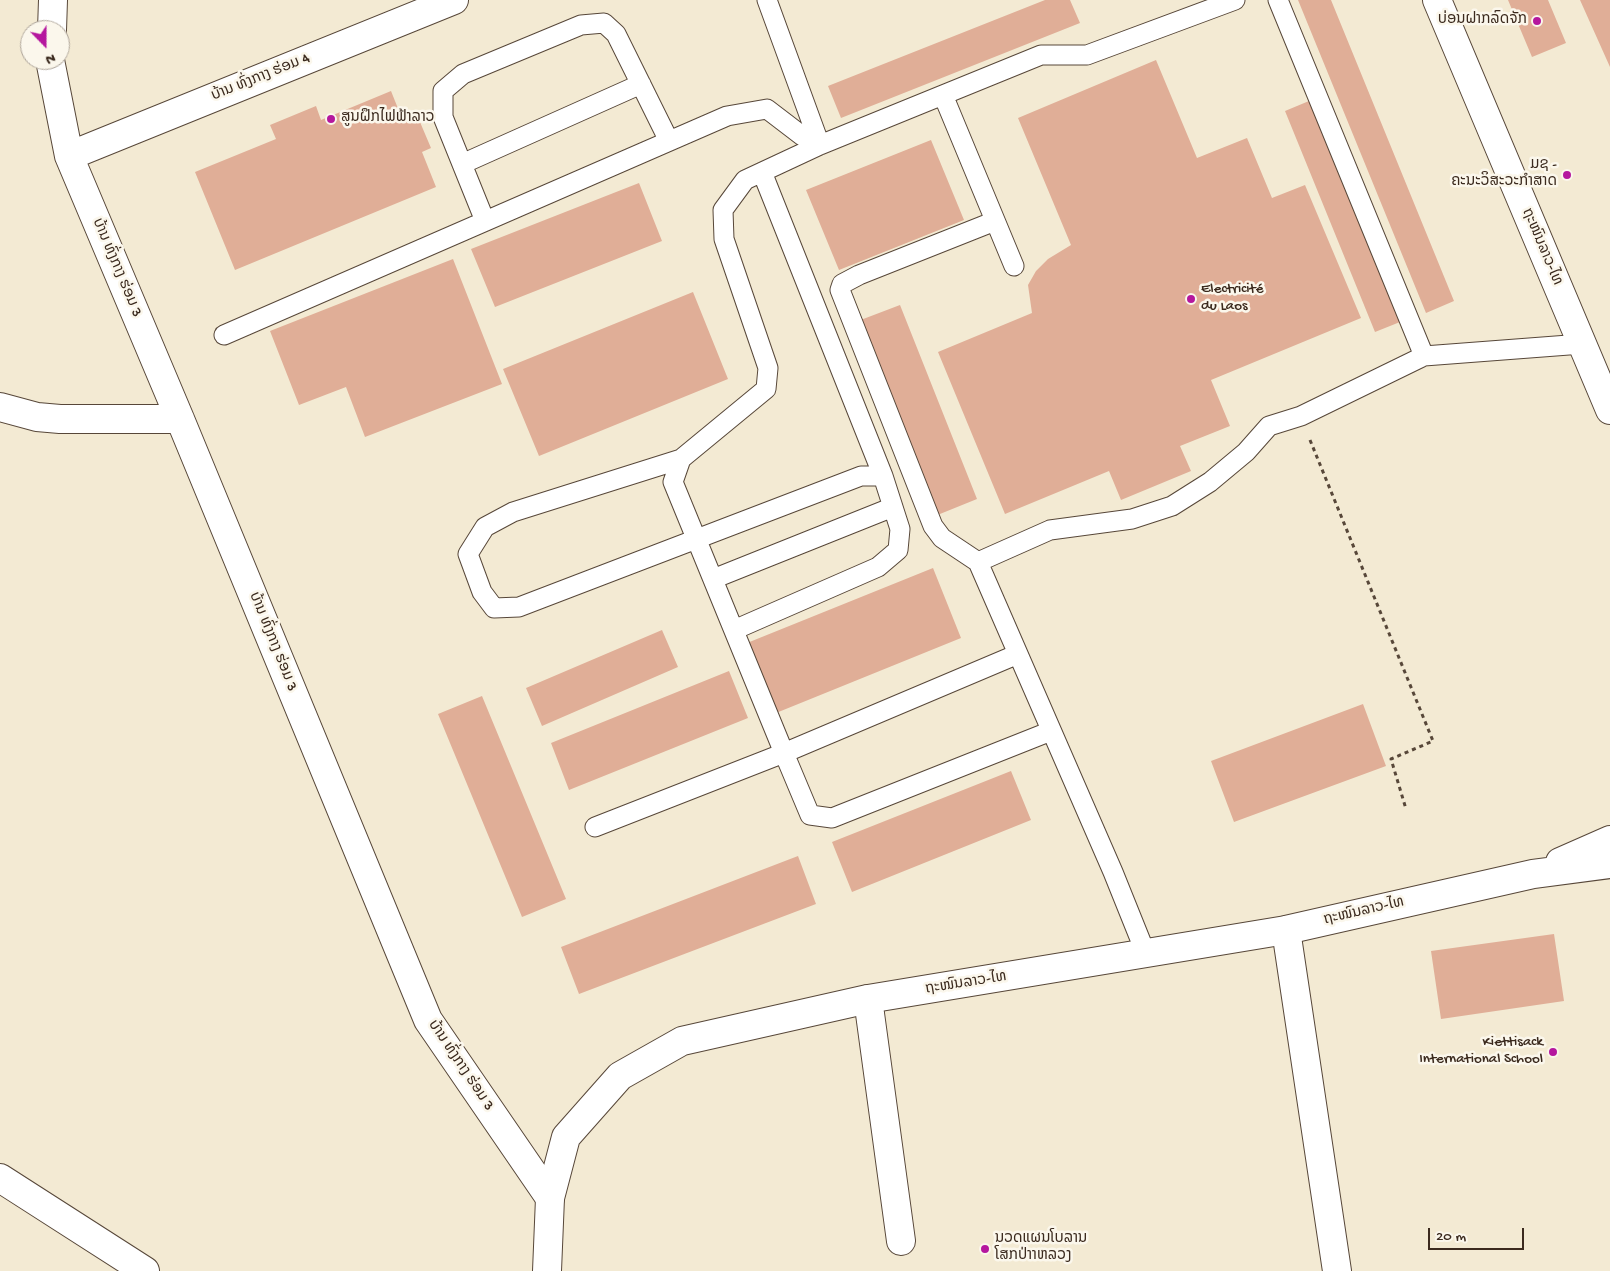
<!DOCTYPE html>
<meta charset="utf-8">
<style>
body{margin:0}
#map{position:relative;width:1610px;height:1271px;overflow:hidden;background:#f3ead3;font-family:"Gochi Hand",sans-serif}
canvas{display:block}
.north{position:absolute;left:20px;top:20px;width:50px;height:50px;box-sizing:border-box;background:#fbf7ec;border:1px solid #aea59a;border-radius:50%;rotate:158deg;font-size:14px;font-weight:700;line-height:20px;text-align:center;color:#3b2a1e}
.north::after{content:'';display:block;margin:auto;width:18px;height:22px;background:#b5179e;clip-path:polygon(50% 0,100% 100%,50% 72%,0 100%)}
.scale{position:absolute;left:1428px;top:1228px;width:96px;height:22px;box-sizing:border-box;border:2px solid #3b2a1e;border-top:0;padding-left:6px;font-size:15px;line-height:18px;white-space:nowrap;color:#3b2a1e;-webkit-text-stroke:4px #fbf7ec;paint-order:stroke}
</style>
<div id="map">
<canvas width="1610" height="1271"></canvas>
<div class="north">N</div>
<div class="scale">20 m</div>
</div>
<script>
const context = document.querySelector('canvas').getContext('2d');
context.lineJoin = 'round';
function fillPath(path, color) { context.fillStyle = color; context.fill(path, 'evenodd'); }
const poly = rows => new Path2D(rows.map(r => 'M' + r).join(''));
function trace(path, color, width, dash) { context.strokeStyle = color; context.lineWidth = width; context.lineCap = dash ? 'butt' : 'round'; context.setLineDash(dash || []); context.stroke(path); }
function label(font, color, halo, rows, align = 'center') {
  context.font = font + ' "Gochi Hand","Noto Sans Lao",sans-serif'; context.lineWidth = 5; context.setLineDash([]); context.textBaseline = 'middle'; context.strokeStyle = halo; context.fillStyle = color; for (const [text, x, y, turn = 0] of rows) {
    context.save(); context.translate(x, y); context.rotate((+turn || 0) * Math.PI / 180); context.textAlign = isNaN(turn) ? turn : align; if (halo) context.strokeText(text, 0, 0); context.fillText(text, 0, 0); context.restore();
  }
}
fillPath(poly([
 [1045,0,1070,0,1080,23,841,118,828,86],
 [1298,0,1331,0,1454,301,1426,313],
 [1508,0,1548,0,1566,43,1532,57],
 [1580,0,1610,0,1610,67],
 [1156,60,1197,158,1247,138,1272,198,1305,185,1361,318,1211,380,1230,426,1180,446,1191,471,1121,500,1109,471,1005,514,938,352,1032,313,1028,285,1036,271,1048,259,1071,245,1018,118],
 [391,91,403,121,417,115,431,148,422,152,436,187,235,270,195,172,276,139,270,125,316,106,321,120],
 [1309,101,1400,322,1375,332,1285,111],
 [931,140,964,220,839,270,806,190],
 [639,183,662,241,495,307,471,249],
 [453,259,502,384,365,437,346,387,299,405,270,331],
 [693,292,728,379,539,456,503,369],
 [900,305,977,499,935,516,858,321],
 [933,568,961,638,776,713,747,643],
 [662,630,678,667,542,726,526,688],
 [729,671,748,718,569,790,551,743],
 [482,696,566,899,522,917,438,714],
 [1363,704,1386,766,1234,822,1211,761],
 [1011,771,1031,820,852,892,832,842],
 [798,856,816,904,579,994,561,947],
 [1554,934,1564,1001,1441,1019,1431,951]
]), '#e0ae97');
const lane = poly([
 [943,95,1014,266],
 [462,164,641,84],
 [762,172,883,476],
 [485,221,443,117,443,91,463,74,581,25,604,23,616,34,669,141],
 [995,221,859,275,842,284,840,290,933,526,942,538,978,562,1113,872,1146,954],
 [224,335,727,116,767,109,801,135,820,145,1041,55,1087,55,1235,0],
 [1424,356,1582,344],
 [681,459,513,512,485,527,468,554,482,592,494,608,519,607,861,476,883,476,900,529,898,550,878,567,734,630],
 [978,562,1050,530,1132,519,1172,506,1210,482,1246,452,1269,426,1301,416,1424,356,1278,0],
 [713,579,893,507],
 [1018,654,784,753,810,815,832,818,1051,731],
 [595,827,784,753,673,482,681,459,766,389,768,368,724,239,723,210,745,180,820,145,767,0]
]);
const street = poly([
 [52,30,53,0],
 [50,60,69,156,180,419,428,1020,550,1198],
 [69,156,454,0],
 [0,407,37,417,60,419,180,419],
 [1286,930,1337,1271],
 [868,999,901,1241],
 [0,1178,145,1271]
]);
const secondary = poly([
 [1437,0,1610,410],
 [1560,862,1610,840],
 [547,1271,550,1198,566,1137,620,1076,682,1041,868,999,1286,930,1533,874,1610,864]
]);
trace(lane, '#574739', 21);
trace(street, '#574739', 30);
trace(secondary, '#574739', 30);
trace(poly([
 [1310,440,1433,741,1391,759,1406,809]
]), '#574739', 3, [4, 4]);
trace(lane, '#fff', 19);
trace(street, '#fff', 28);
trace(secondary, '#fff', 28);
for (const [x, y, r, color] of [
 [1537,21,5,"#b5179e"],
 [331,119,5,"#b5179e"],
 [1567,175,5,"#b5179e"],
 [1191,299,5,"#b5179e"],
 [1553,1052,5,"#b5179e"],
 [985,1249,5,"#b5179e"]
]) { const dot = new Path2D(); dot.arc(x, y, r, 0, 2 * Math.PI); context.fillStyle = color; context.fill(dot); trace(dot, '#fbf7ec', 2); }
label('15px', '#3b2a1e', '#fbf7ec', [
 ["ບ່ອນຝາກລົດຈັກ",1527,21],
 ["ສູນຝຶກໄຟຟ້າລາວ",341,119,"left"],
 ["ມຊ -",1557,166],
 ["ຄະນະວິສະວະກຳສາດ",1557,183],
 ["Electricité",1201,290,"left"],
 ["du Laos",1201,307,"left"],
 ["Kiettisack",1543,1043],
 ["International School",1543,1060],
 ["ນວດແຜນໂບລານ",995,1240,"left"],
 ["ໂສກປ່າາຫລວງ",995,1257,"left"]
], 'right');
label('15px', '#3b2a1e', '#fbf7ec', [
 ["ບ້ານ ທົ່ງກາງ ຮ່ອມ 4",261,78,-22],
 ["ຖະໜົນລາວ-ໄທ",1541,247,67],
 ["ບ້ານ ທົ່ງກາງ ຮ່ອມ 3",116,268,67],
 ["ບ້ານ ທົ່ງກາງ ຮ່ອມ 3",272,642,68],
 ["ຖະໜົນລາວ-ໄທ",1364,912,-13],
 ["ຖະໜົນລາວ-ໄທ",966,984,-9],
 ["ບ້ານ ທົ່ງກາງ ຮ່ອມ 3",460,1066,56]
]);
</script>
